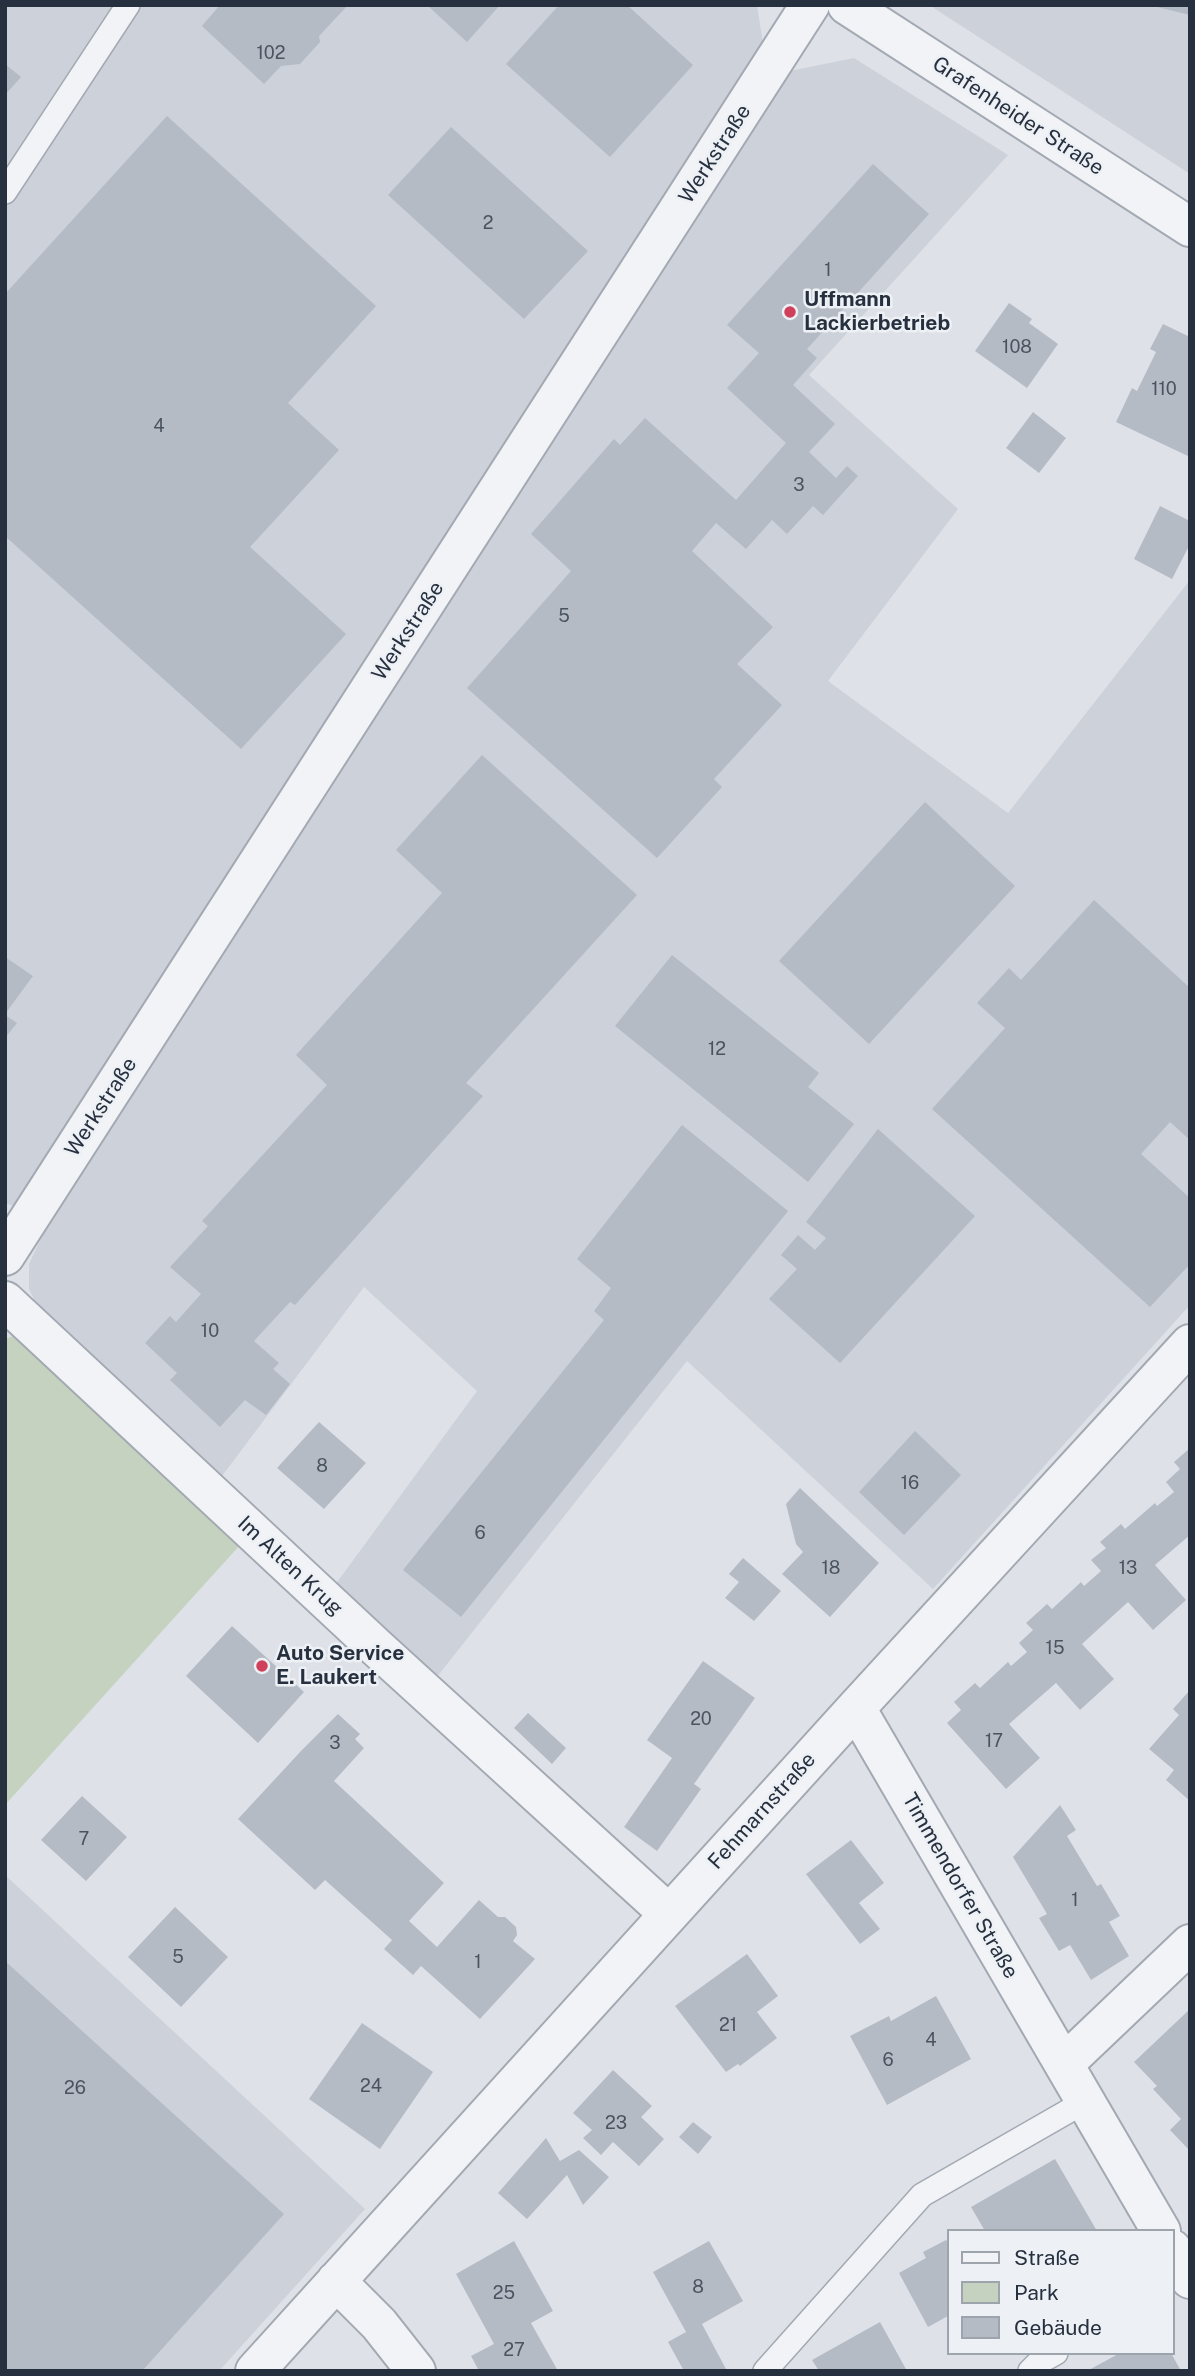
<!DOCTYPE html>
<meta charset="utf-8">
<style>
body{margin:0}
#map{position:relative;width:1195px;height:2376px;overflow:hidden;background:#dee2e8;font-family:"Public Sans",sans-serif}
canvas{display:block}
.frame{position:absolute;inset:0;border:7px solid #27303f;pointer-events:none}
.legend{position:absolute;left:947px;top:2229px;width:228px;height:126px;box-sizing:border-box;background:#edf1f5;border:2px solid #9ea4ac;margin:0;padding:9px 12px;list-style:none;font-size:21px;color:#27303f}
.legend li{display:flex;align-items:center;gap:14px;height:35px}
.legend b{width:35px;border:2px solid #9ea4ac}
</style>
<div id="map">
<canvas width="1195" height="2376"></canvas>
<div class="frame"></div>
<ul class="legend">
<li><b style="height:9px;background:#f1f3f6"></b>Straße</li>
<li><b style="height:19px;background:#c4d2bf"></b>Park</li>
<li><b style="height:19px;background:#b5bbc5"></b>Gebäude</li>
</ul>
</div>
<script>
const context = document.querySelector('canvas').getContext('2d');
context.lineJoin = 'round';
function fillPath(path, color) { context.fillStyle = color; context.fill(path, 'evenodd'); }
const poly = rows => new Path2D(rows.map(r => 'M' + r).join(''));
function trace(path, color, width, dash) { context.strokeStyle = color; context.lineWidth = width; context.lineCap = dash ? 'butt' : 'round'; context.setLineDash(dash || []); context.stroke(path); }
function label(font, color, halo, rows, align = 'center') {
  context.font = font + ' "Public Sans",sans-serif'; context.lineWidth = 5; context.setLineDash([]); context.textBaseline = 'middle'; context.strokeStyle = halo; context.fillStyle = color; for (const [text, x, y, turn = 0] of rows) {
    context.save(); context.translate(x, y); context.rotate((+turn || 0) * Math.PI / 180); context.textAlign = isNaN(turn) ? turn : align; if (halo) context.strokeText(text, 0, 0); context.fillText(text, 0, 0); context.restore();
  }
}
fillPath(poly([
 [5,5,757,5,764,50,14,1206,5,1203],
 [929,5,1190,5,1190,174,1056,87],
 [854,58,1008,155,809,375,958,509,828,681,1008,813,1190,580,1190,1305,933,1589,687,1361,436,1678,335,1585,477,1391,364,1287,222,1476,38,1307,29,1289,29,1264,42,1236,790,71],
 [5,1875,365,2209,219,2371,5,2371]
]), '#ccd1da');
fillPath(poly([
 [13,1336,240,1545,5,1805,5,1339]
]), '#c4d2bf');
fillPath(poly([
 [220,5,348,5,319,36,320,42,300,64,281,66,264,84,202,26],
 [427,5,500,5,467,42],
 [559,5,627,5,693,65,610,157,506,64],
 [1153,5,1190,5,1190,15,1153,6],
 [5,64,21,77,5,95],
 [167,116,376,306,288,403,339,450,250,547,346,634,241,749,5,536,5,294],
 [451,127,588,251,524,319,388,195],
 [873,164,929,214,807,349,817,358,793,385,835,424,809,452,836,478,847,466,858,476,823,515,813,506,787,534,772,520,746,549,716,523,692,551,773,627,737,664,782,705,714,779,722,787,657,858,467,688,571,571,531,534,614,439,620,445,645,418,736,500,786,443,727,388,759,353,727,325],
 [1009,303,1032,319,1029,323,1058,344,1027,388,975,351],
 [1163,324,1190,337,1190,457,1116,422,1132,388,1137,391,1156,352,1150,349],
 [1033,412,1066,438,1039,473,1006,448],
 [1160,506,1190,521,1190,544,1172,579,1134,559],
 [482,755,637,895,466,1083,483,1096,295,1305,290,1302,254,1341,279,1363,273,1369,290,1384,266,1415,245,1400,220,1427,170,1380,177,1373,145,1343,170,1316,176,1322,201,1294,170,1267,208,1226,202,1221,327,1085,296,1055,442,893,396,850],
 [925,802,1015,886,869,1044,779,961],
 [1094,900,1190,988,1190,1140,1170,1122,1141,1154,1190,1198,1190,1264,1150,1307,932,1109,1005,1028,977,1003,1009,968,1021,980],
 [672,955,819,1073,808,1087,854,1124,808,1182,615,1026],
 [5,957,33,976,5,1014],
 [5,1015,17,1023,5,1038],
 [682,1125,788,1211,461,1617,403,1570,604,1320,594,1311,611,1288,577,1259],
 [878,1129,975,1216,840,1363,769,1299,797,1269,781,1255,798,1235,815,1250,826,1238,806,1222],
 [319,1422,366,1463,324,1509,277,1468],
 [915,1431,961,1475,904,1535,859,1492],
 [1190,1448,1190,1535,1155,1565,1186,1600,1153,1630,1128,1602,1082,1644,1114,1679,1080,1710,1056,1683,1009,1724,1040,1758,1006,1789,947,1723,961,1710,954,1702,975,1683,980,1688,1008,1662,1011,1666,1027,1652,1019,1643,1033,1630,1026,1623,1047,1604,1052,1609,1081,1582,1084,1586,1101,1571,1091,1560,1106,1548,1100,1542,1121,1524,1125,1529,1155,1503,1157,1506,1174,1492,1166,1482,1180,1469,1174,1462],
 [800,1488,879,1563,830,1617,782,1574,803,1552,796,1544,786,1504],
 [743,1558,781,1591,754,1621,725,1598,739,1582,729,1574],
 [232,1626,304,1692,258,1743,186,1676],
 [703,1661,755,1698,694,1784,701,1789,657,1851,624,1827,672,1758,647,1740],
 [1190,1690,1190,1801,1166,1780,1174,1770,1149,1749,1179,1715,1173,1709],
 [528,1713,566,1748,552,1764,514,1728],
 [338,1714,360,1734,355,1739,364,1748,334,1781,444,1883,409,1921,437,1947,479,1900,498,1917,505,1917,516,1927,517,1935,513,1941,535,1959,480,2019,421,1966,413,1975,384,1949,392,1940,325,1880,315,1890,238,1819,301,1751],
 [82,1796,127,1837,86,1881,41,1840],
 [1060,1805,1076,1830,1067,1836,1097,1886,1101,1884,1120,1916,1109,1922,1129,1956,1091,1980,1070,1945,1059,1951,1039,1918,1047,1914,1013,1857],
 [851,1840,884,1883,859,1903,880,1929,860,1944,806,1874],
 [175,1907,228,1957,181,2007,128,1957],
 [747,1954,778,1996,757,2012,777,2038,740,2066,738,2064,726,2072,675,2006],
 [5,1961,284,2214,142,2371,5,2371],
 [936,1996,971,2059,887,2105,850,2036,889,2016,891,2021],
 [1190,2009,1190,2151,1170,2130,1181,2119,1153,2089,1157,2086,1134,2062],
 [362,2023,433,2072,380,2149,309,2099],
 [613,2070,652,2106,641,2117,664,2139,639,2166,613,2142,601,2155,583,2138,592,2130,573,2113],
 [693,2122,712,2137,698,2154,679,2137],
 [546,2138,560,2161,579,2150,609,2177,583,2205,567,2175,527,2219,498,2193],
 [1055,2159,1097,2231,985,2231,971,2207],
 [946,2240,948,2243,948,2316,928,2327,899,2273,926,2258,923,2252],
 [514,2241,553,2311,531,2323,558,2371,479,2371,471,2356,494,2344,456,2274],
 [709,2241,743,2301,702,2324,727,2371,684,2371,668,2342,686,2332,653,2272],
 [880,2322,907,2371,819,2371,812,2360],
 [1120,2353,1171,2353,1181,2371,1087,2371]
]), '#b5bbc5');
const lane = poly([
 [5,192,128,5],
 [765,2371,922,2195,1086,2101],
 [1030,2371,1038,2363,1056,2353]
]);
const street = poly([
 [847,5,1190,227],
 [5,1256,810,5],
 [5,1301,376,1647,669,1914],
 [856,1708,1161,2231],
 [1064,2064,1190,1944],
 [1172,2249,1190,2279],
 [336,2281,379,2324,416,2371],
 [255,2371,856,1708,1190,1344]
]);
trace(lane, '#a3a9b2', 26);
trace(street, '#a3a9b2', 42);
trace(lane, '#f1f3f6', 23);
trace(street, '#f1f3f6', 38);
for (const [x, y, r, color] of [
 [790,312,7,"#cf415a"],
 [262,1666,7,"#cf415a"]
]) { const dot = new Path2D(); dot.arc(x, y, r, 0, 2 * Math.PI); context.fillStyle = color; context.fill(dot); trace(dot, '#edf1f5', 2.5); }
label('18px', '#4a5360', null, [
 ["102",271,53],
 ["2",488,223],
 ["1",828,270],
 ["108",1017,347],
 ["110",1164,389],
 ["4",159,426],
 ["3",799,485],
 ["5",564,616],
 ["12",717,1049],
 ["10",210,1331],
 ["8",322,1466],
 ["16",910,1483],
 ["6",480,1533],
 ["18",831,1568],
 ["13",1128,1568],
 ["15",1055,1648],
 ["20",701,1719],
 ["17",994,1741],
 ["3",335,1743],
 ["7",84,1839],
 ["1",1075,1900],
 ["5",178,1957],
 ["1",478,1962],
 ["21",728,2025],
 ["4",931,2040],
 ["6",888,2060],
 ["24",371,2086],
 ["26",75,2088],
 ["23",616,2123],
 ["8",698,2287],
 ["25",504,2293],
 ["27",514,2350]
]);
label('21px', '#27303f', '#edf1f5', [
 ["Grafenheider Straße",1018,116,33],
 ["Werkstraße",715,154,-57],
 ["Werkstraße",408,631,-57],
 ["Werkstraße",101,1107,-57],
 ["Im Alten Krug",290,1566,43],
 ["Fehmarnstraße",762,1811,-48],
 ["Timmendorfer Straße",960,1886,60]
]);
label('bold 21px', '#27303f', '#edf1f5', [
 ["Uffmann",804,300],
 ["Lackierbetrieb",804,324],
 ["Auto Service",276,1654],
 ["E. Laukert",276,1678]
], 'left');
</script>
